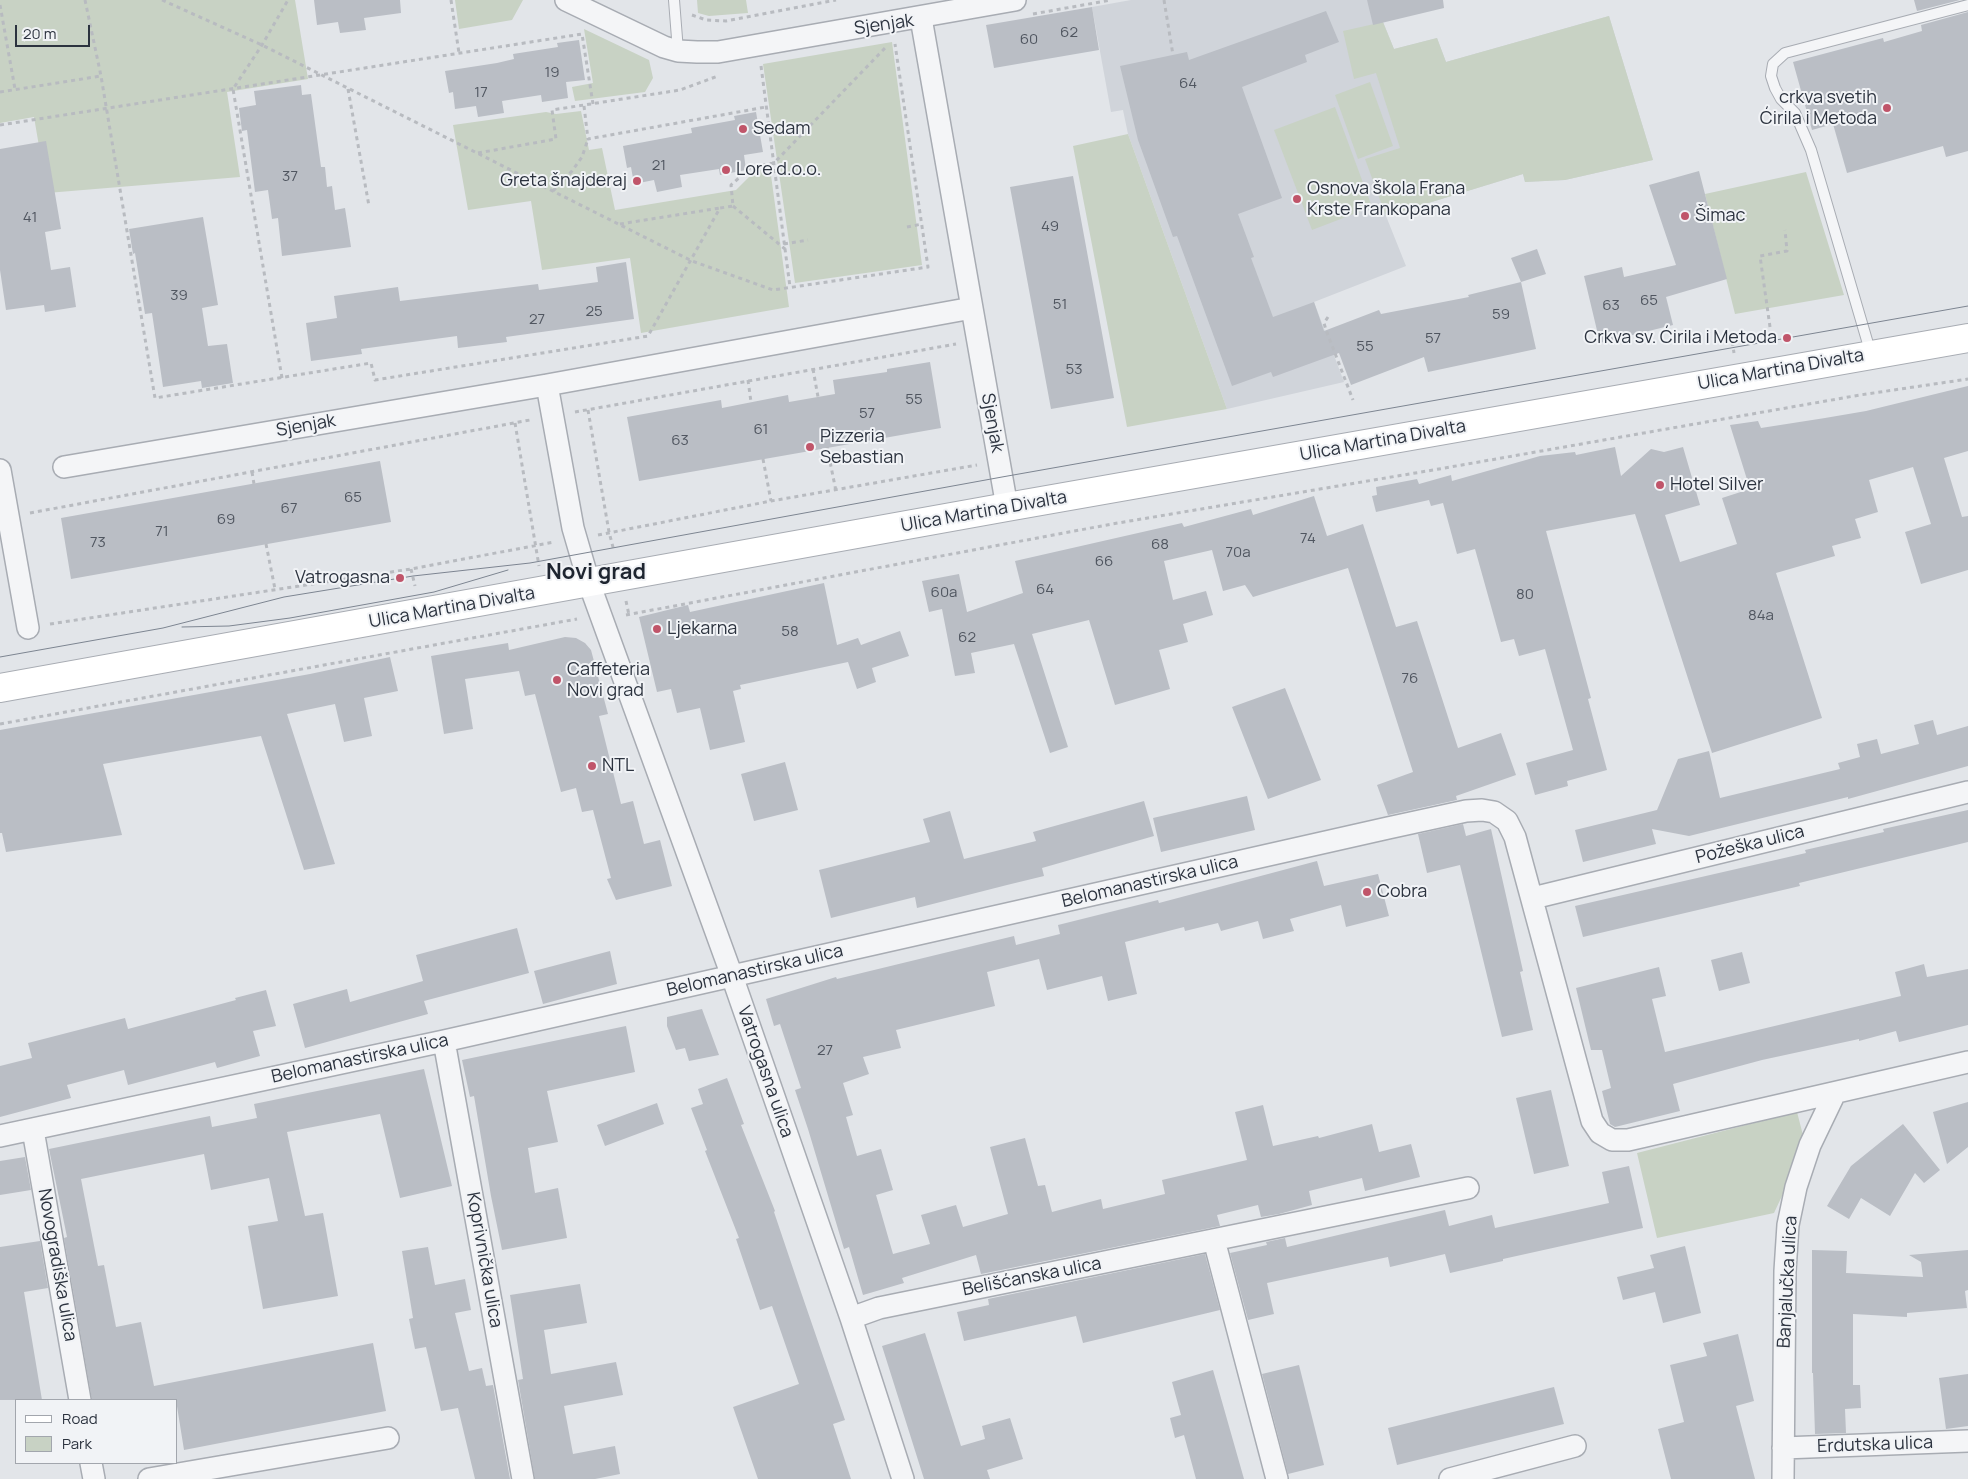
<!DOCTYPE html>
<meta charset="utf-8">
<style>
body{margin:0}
#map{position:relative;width:1968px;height:1479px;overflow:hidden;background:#e2e5e9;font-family:Manrope,sans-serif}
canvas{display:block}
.legend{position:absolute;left:15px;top:1399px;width:162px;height:65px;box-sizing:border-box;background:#f1f3f6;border:1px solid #a2a6ad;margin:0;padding:6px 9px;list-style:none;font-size:15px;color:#2c333f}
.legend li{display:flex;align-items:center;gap:10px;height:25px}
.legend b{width:25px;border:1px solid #a2a6ad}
.scale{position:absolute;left:15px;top:25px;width:75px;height:22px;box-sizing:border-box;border:2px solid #2c333f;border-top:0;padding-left:6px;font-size:15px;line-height:18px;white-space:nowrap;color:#2c333f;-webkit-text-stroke:4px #f1f3f6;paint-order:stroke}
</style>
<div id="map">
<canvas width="1968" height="1479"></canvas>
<ul class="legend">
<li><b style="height:6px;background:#fff"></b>Road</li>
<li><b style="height:14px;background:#c8d2c4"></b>Park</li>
</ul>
<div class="scale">20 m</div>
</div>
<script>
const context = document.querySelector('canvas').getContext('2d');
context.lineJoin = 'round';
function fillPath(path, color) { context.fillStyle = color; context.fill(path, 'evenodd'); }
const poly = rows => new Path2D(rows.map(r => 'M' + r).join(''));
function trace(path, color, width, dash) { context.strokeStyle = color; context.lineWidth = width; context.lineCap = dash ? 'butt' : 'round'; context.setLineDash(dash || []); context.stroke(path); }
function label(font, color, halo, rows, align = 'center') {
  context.font = font + ' Manrope,sans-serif'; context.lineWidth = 4; context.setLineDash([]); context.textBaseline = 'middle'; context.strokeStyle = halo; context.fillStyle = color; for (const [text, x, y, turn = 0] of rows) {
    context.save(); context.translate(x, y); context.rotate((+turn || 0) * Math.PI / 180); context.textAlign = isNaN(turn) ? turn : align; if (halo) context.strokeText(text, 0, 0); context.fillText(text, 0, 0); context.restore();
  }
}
fillPath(poly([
 [1131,0,1367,0,1383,22,1394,49,1437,38,1446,62,1609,16,1653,160,1565,180,1525,182,1523,174,1386,216,1406,266,1314,302,1344,382,1227,409,1128,134,1123,110,1111,112,1092,7]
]), '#d0d4da');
fillPath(poly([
 [0,0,295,0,308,79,227,92,240,177,47,193,34,117,0,123],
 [455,0,523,0,512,20,459,29],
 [697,0,746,0,748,13,709,16,698,13],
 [1609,16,1653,160,1565,180,1525,182,1523,174,1386,216,1365,159,1400,148,1376,73,1354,79,1343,31,1383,22,1394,49,1437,38,1446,62],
 [584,29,649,60,653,78,645,92,575,101,572,87,593,83],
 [892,42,922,265,795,283,763,64],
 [1370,82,1393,146,1358,159,1335,95],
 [1335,107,1372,207,1312,230,1274,130],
 [581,111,589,150,602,148,615,210,736,190,755,171,770,168,789,307,641,333,630,258,542,270,531,201,468,210,453,125,546,112,556,114],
 [1128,134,1227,409,1127,427,1073,146],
 [1806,172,1844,295,1735,314,1705,194],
 [1797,1112,1804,1139,1796,1166,1774,1213,1657,1238,1637,1153]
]), '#c8d2c4');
fillPath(poly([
 [314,0,400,0,401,13,364,18,366,30,340,33,338,22,317,25],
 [1367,0,1443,0,1444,8,1373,25],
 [1914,0,1960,0,1917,11],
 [1092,7,1099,50,994,68,986,25],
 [1326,11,1339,42,1305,55,1307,62,1242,87,1282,198,1238,214,1254,257,1251,258,1273,317,1314,302,1324,331,1379,310,1381,314,1469,297,1468,295,1521,282,1536,349,1428,372,1424,357,1351,385,1339,353,1273,377,1271,372,1232,386,1177,236,1173,237,1138,140,1120,66,1187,52,1189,60],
 [1968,12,1968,151,1946,157,1943,146,1847,173,1833,124,1812,130,1793,62,1883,38,1884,42,1922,31,1921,25],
 [579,40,585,80,566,82,568,98,542,102,541,95,502,101,504,113,478,117,476,106,455,109,453,92,449,93,445,71,497,63,514,59,513,54,558,47,557,43],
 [301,85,302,95,311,94,321,167,325,167,327,187,332,186,335,210,345,208,351,247,282,256,278,218,272,219,268,190,255,192,247,130,242,131,239,108,256,105,254,91],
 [756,112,763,152,744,155,746,170,720,175,719,169,680,175,682,187,657,192,654,180,634,184,631,167,627,168,623,146,692,133,691,128,735,120,734,116],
 [46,141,61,229,45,232,51,270,70,267,76,307,45,312,44,305,6,310,0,270,0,149],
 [1699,171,1727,279,1666,297,1673,325,1600,343,1584,276,1622,267,1624,277,1676,265,1649,185],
 [1073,176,1114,398,1051,409,1010,187],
 [203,217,218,305,202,308,208,346,227,344,233,383,202,388,201,381,163,387,152,313,145,314,135,253,133,254,129,229],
 [1537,249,1546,274,1521,282,1511,258],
 [626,262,634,319,506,337,507,342,458,348,457,336,361,349,362,354,311,361,306,323,337,318,334,296,398,287,400,301,538,284,539,290,598,282,596,267],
 [930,362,941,428,639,481,627,417,721,400,722,408,788,395,789,402,835,394,833,380,887,372,887,369],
 [1968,386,1968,451,1944,458,1962,517,1968,516,1968,570,1921,584,1905,532,1931,524,1913,467,1869,480,1878,512,1855,519,1861,538,1832,546,1835,556,1776,573,1822,718,1712,753,1635,514,1546,531,1591,698,1588,699,1607,770,1567,781,1568,786,1535,795,1526,763,1573,750,1545,649,1519,656,1514,639,1501,642,1475,549,1457,554,1443,503,1431,506,1429,500,1376,512,1372,496,1377,495,1376,487,1417,479,1419,484,1451,475,1452,481,1540,456,1575,452,1576,455,1615,447,1621,476,1651,449,1664,452,1683,447,1700,505,1665,515,1680,562,1737,544,1722,498,1750,489,1730,425,1758,421,1761,428,1825,418,1866,411],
 [380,461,391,522,71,579,61,518],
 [1314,496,1327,536,1363,524,1396,627,1417,621,1458,748,1501,733,1516,775,1456,796,1457,800,1388,815,1377,785,1413,772,1348,568,1253,597,1245,585,1223,591,1212,550,1164,561,1173,600,1206,591,1213,615,1183,624,1188,642,1159,650,1170,689,1115,705,1089,620,1032,634,1068,747,1050,753,1014,644,971,653,975,673,955,676,942,609,929,612,922,581,959,574,967,612,1023,593,1015,561,1182,523,1184,527,1251,509,1253,515],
 [824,583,837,645,858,638,861,645,900,631,909,656,872,668,876,682,857,689,848,662,740,685,741,689,733,691,745,742,710,750,700,708,677,713,671,689,657,692,639,617,688,605,690,612],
 [565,637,576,638,585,643,591,650,608,714,599,716,621,804,633,801,644,844,660,840,672,886,616,900,607,879,611,878,593,810,582,812,576,788,561,792,535,694,525,696,519,671,465,679,473,729,444,734,431,656,508,643,509,650],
 [390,657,398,691,364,698,372,736,344,742,335,704,287,714,335,864,304,870,261,736,103,764,122,835,6,852,2,833,0,833,0,730,310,674],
 [1285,688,1321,780,1268,799,1232,707],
 [1933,720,1937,735,1968,726,1968,766,1848,799,1848,797,1689,836,1652,829,1656,844,1583,862,1575,830,1657,810,1678,759,1709,751,1720,798,1840,769,1838,763,1860,757,1857,744,1877,739,1881,754,1919,744,1914,725],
 [785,762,798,810,754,821,741,774],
 [1247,796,1255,830,1161,852,1153,818],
 [1144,801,1154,836,1042,868,1044,876,1007,885,917,908,915,897,831,918,819,870,930,842,923,819,950,811,964,859,1036,841,1033,832],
 [1968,810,1968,842,1799,883,1800,886,1583,937,1575,906,1806,853,1805,850,1884,832,1883,829],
 [1463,824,1466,836,1491,829,1523,971,1520,972,1533,1030,1502,1037,1460,865,1427,873,1418,834],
 [1317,861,1324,886,1378,874,1389,916,1346,927,1341,905,1290,919,1294,931,1263,939,1258,921,1221,931,1218,923,1185,931,1184,927,1125,942,1137,994,1108,1001,1102,976,1047,990,1039,959,987,972,995,1006,896,1030,901,1048,863,1057,869,1074,843,1083,853,1115,846,1117,857,1156,881,1149,893,1190,876,1195,893,1254,930,1244,921,1215,956,1205,963,1227,1008,1214,990,1147,1025,1138,1038,1186,1045,1185,1052,1212,1101,1199,1103,1209,1165,1194,1162,1180,1247,1160,1235,1112,1263,1105,1273,1146,1318,1136,1319,1138,1372,1124,1379,1152,1411,1144,1420,1177,1365,1191,1362,1178,1309,1191,1312,1205,1279,1214,1261,1217,1258,1205,1217,1215,1220,1226,981,1274,976,1255,902,1278,904,1283,863,1295,849,1247,844,1249,808,1129,795,1090,801,1088,780,1024,774,1026,766,999,836,977,837,979,1014,936,1016,945,1060,934,1058,925,1158,900,1159,903],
 [517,928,529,973,424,1001,428,1014,305,1048,293,1004,347,989,350,1002,423,981,416,955],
 [610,951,617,984,543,1004,534,971],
 [1742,952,1750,983,1719,991,1711,960],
 [1924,964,1927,977,1968,969,1968,1025,1899,1042,1896,1031,1859,1041,1859,1039,1762,1060,1673,1084,1680,1111,1615,1127,1610,1124,1602,1091,1611,1088,1602,1050,1591,1050,1576,988,1659,967,1666,996,1652,999,1665,1052,1901,996,1895,972],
 [266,990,276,1026,253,1031,260,1056,217,1068,215,1062,128,1085,124,1070,67,1085,71,1098,0,1117,0,1066,32,1058,28,1043,125,1018,128,1029,236,1000,235,998],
 [702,1009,719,1055,689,1061,685,1048,676,1050,667,1026,667,1017],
 [626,1026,635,1072,547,1091,558,1142,528,1148,535,1193,558,1188,567,1238,502,1250,491,1196,474,1096,470,1097,462,1060],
 [424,1069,452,1186,400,1198,380,1114,287,1132,305,1216,323,1213,338,1296,263,1309,248,1226,278,1221,269,1178,211,1190,204,1154,81,1179,98,1266,104,1265,116,1327,141,1322,154,1386,373,1343,386,1411,184,1450,176,1400,92,1400,64,1238,67,1237,49,1149,210,1116,212,1127,257,1118,254,1104],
 [727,1078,744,1124,741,1125,775,1211,774,1212,802,1295,845,1420,833,1424,851,1479,758,1479,733,1407,799,1384,772,1306,760,1310,736,1239,739,1238,705,1151,707,1150,691,1108,703,1104,698,1089],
 [1551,1090,1569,1166,1534,1174,1516,1098],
 [1968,1102,1968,1147,1947,1164,1933,1112],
 [657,1103,664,1124,605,1146,597,1125],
 [1903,1124,1940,1170,1924,1183,1915,1173,1890,1216,1861,1198,1849,1219,1827,1206,1851,1166],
 [25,1157,31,1190,0,1195,0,1161],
 [1629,1166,1643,1228,1503,1259,1503,1261,1450,1273,1445,1254,1390,1267,1388,1257,1267,1283,1274,1314,1248,1320,1230,1253,1267,1245,1266,1242,1285,1238,1287,1247,1445,1210,1449,1226,1492,1215,1495,1228,1609,1203,1602,1172],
 [40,1241,48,1288,24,1292,42,1400,0,1400,0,1247],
 [1685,1246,1701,1313,1663,1323,1655,1292,1623,1300,1617,1277,1654,1268,1650,1255],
 [428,1247,435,1285,465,1279,471,1310,455,1313,469,1371,482,1368,486,1386,493,1385,510,1479,475,1479,458,1408,441,1411,426,1347,415,1349,409,1319,413,1318,402,1251],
 [1812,1250,1847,1251,1846,1273,1923,1277,1921,1262,1909,1255,1968,1250,1968,1290,1965,1291,1967,1308,1907,1313,1907,1317,1853,1314,1853,1385,1860,1385,1861,1408,1845,1409,1846,1433,1815,1434,1813,1373,1812,1373],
 [1205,1254,1220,1310,1083,1343,1076,1316,964,1341,957,1312,989,1305,988,1299],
 [580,1284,587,1323,544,1330,551,1374,616,1362,623,1395,564,1406,573,1454,615,1446,620,1474,595,1479,535,1479,518,1380,523,1379,510,1295],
 [925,1333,961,1446,985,1439,982,1426,1010,1418,1023,1459,987,1470,990,1479,924,1479,882,1346],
 [1738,1334,1754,1401,1736,1406,1755,1479,1671,1479,1658,1429,1684,1422,1670,1365,1707,1356,1703,1343],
 [1299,1365,1324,1465,1288,1474,1262,1374],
 [1213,1370,1244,1479,1196,1479,1184,1435,1175,1438,1170,1418,1181,1415,1172,1382],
 [1968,1374,1968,1426,1946,1429,1939,1378],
 [1554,1387,1564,1424,1397,1465,1388,1428]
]), '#babec5');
const lane = poly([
 [674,0,678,51],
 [1871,354,1811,150,1795,113,1781,99,1775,88,1771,76,1773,64,1785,53,1968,5]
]);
const street = poly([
 [566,0,664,47,678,51,697,52,718,52,1015,0],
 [921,18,1007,507],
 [547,385,573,528,589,583,732,976,851,1318,903,1479],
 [64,467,547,385,972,308],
 [0,470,28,628],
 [1533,898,1968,792],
 [444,1041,523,1479],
 [33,1130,80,1400],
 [0,1136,444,1041,1388,828,1466,811,1482,810,1494,812,1507,821,1515,837,1592,1121,1600,1133,1612,1140,1628,1140,1968,1062],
 [1214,1240,1277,1479],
 [851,1318,879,1308,1468,1188],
 [1783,1448,1968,1441],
 [91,1463,94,1479],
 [149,1479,388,1438],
 [1450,1479,1575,1446],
 [1783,1479,1785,1271,1788,1225,1796,1187,1810,1145,1835,1093]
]);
const secondary = poly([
 [0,688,1007,507,1968,338]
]);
trace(lane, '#a8acb3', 12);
trace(street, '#a8acb3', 24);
trace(secondary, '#a8acb3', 30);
trace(poly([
 [85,0,101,76,155,398,371,363,375,380,648,336,720,208,733,206,731,185,751,167,774,163,887,46],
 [162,0,262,45,692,261,773,290,928,267,895,44],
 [451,0,459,53],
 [1164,0,1173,55],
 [0,5,15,89],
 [1033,14,1111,0],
 [692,15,706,20,726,21,836,0],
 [761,66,790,287],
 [348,89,369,206],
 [0,92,101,76],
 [584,106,588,139,766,107],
 [0,125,582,34,593,104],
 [478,153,556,139,552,110,680,90,718,76],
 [553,191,572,171,582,157,588,139],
 [733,206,785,249],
 [620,224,720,208],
 [907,227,922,224],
 [784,244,808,240],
 [1328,317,1324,323,1326,330,1353,400],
 [1770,327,1760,256,1787,251,1785,230],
 [1731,334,1734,353],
 [813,369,818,397],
 [282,378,233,89,262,45,288,0],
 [748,380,751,402],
 [588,410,609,532,614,551],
 [575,412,956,344],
 [515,423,539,566],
 [827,447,836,491],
 [763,459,771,501],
 [252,472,254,484],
 [30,513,530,420],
 [598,535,771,501,977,465],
 [266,544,275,589],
 [411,569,415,586],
 [626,601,629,615],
 [626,615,1112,524,1439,469,1860,395,1968,379],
 [50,624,411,569,554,542],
 [0,724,577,619]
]), '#b8bbc0', 3, [4, 4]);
trace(lane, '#f4f5f7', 10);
trace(street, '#f4f5f7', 21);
trace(secondary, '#fff', 28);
trace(poly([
 [182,627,229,626,290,618,434,592,508,570],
 [0,657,163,628,284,597,413,576,530,563,1002,477,1968,306]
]), '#7d8591', 1);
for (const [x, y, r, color] of [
 [1887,108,5,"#c0556a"],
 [743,129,5,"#c0556a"],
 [726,170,5,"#c0556a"],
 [637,181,5,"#c0556a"],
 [1297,199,5,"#c0556a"],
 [1685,216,5,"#c0556a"],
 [1787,338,5,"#c0556a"],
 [810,447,5,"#c0556a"],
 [1660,485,5,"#c0556a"],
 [400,578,5,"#c0556a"],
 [657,629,5,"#c0556a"],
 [557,680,5,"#c0556a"],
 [592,766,5,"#c0556a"],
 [1367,892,5,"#c0556a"]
]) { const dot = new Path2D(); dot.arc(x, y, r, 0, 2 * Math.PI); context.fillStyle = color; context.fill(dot); trace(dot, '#f1f3f6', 2); }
label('15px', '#505660', null, [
 ["62",1069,33],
 ["60",1029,40],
 ["19",552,73],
 ["64",1188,84],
 ["17",481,93],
 ["21",659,166],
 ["37",290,177],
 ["41",30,218],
 ["49",1050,227],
 ["39",179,296],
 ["65",1649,301],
 ["51",1060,305],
 ["63",1611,306],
 ["25",594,312],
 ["59",1501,315],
 ["27",537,320],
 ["57",1433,339],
 ["55",1365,347],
 ["53",1074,370],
 ["55",914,400],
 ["57",867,414],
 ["61",761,430],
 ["63",680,441],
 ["65",353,498],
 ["67",289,509],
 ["69",226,520],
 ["71",162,532],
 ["74",1308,539],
 ["73",98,543],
 ["68",1160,545],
 ["70a",1238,553],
 ["66",1104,562],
 ["64",1045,590],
 ["60a",944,593],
 ["80",1525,595],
 ["84a",1761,616],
 ["58",790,632],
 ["62",967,638],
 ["76",1410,679],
 ["27",825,1051]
]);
label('18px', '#2c333f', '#f1f3f6', [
 ["Sjenjak",884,25,-8],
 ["Ulica Martina Divalta",1781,370,-10],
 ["Sjenjak",992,423,80],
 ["Sjenjak",306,426,-10],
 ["Ulica Martina Divalta",1383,441,-10],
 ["Ulica Martina Divalta",984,512,-10],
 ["Ulica Martina Divalta",452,608,-10],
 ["Požeška ulica",1750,845,-14],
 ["Belomanastirska ulica",1150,882,-13],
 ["Belomanastirska ulica",755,971,-13],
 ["Belomanastirska ulica",360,1059,-12],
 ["Vatrogasna ulica",765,1072,71],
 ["Koprivnička ulica",484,1260,80],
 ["Novogradiška ulica",57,1265,80],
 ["Belišćanska ulica",1032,1277,-11],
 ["Banjalučka ulica",1788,1282,-87],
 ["Erdutska ulica",1875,1445,-2]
]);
label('18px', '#2c333f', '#f1f3f6', [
 ["crkva svetih",1877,98,"right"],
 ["Ćirila i Metoda",1877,119,"right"],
 ["Sedam",753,129],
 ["Lore d.o.o.",736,170],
 ["Greta šnajderaj",627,181,"right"],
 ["Osnova škola Frana",1307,189],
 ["Krste Frankopana",1307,210],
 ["Šimac",1695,216],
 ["Crkva sv. Ćirila i Metoda",1777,338,"right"],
 ["Pizzeria",820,437],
 ["Sebastian",820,458],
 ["Hotel Silver",1670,485],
 ["Vatrogasna",390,578,"right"],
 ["Ljekarna",667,629],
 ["Caffeteria",567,670],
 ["Novi grad",567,691],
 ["NTL",602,766],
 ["Cobra",1377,892]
], 'left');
label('bold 22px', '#1e2530', '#f1f3f6', [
 ["Novi grad",596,573]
]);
</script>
